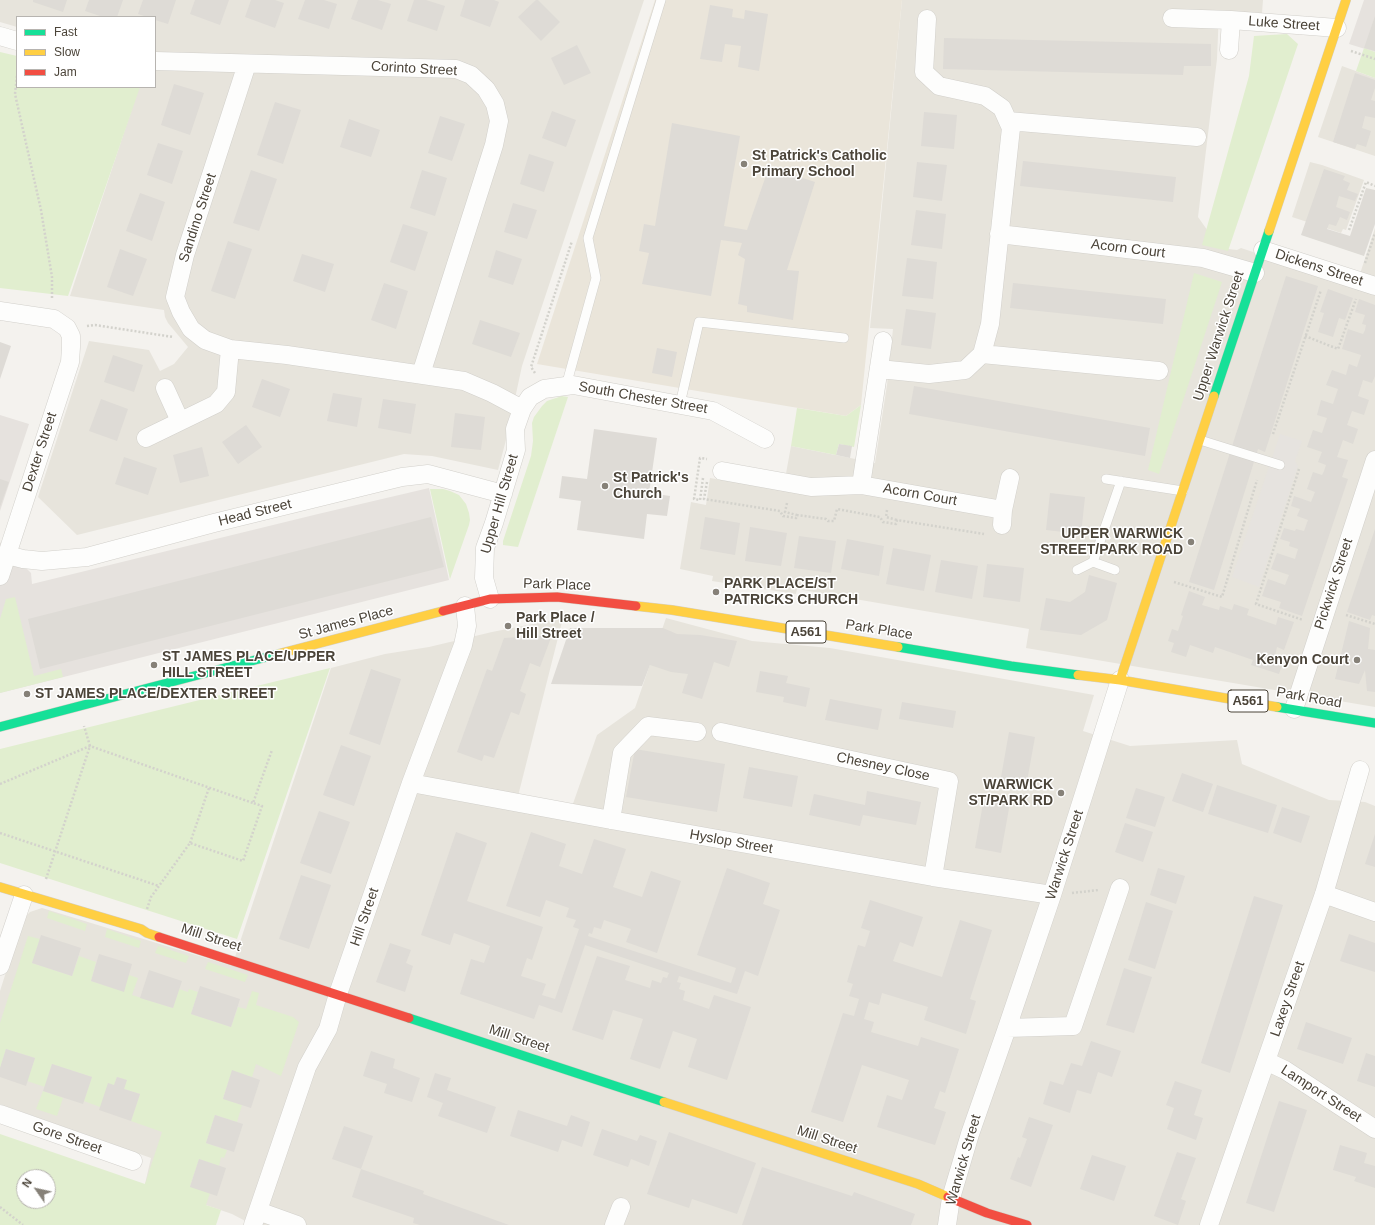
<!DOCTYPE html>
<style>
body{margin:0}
#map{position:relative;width:1375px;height:1225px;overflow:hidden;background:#f4f2ee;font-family:Helvetica,sans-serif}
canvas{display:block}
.legend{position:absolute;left:16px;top:16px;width:140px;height:72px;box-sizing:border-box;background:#fff;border:1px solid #b7b4b0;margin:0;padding:5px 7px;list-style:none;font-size:12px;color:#4b4439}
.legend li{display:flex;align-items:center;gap:8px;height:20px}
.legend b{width:20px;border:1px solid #b7b4b0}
.north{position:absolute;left:16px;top:1169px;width:40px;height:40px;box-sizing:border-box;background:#fff;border:1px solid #b7b4b0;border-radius:50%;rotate:304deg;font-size:11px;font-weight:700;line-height:16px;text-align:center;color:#4b4439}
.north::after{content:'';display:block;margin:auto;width:14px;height:18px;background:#868178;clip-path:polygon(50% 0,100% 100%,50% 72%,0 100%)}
</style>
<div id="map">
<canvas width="1375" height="1225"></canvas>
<ul class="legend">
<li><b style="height:5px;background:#16e098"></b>Fast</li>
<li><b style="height:5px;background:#ffcf43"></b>Slow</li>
<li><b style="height:5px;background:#f24e42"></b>Jam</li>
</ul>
<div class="north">N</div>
</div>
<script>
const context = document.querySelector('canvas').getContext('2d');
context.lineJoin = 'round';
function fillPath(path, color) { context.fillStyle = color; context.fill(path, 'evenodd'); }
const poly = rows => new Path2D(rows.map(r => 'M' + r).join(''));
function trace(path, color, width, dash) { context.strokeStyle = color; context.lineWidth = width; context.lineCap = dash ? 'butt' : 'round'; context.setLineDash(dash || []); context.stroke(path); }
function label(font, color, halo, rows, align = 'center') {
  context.font = font + ' Helvetica,sans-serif'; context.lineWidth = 3; context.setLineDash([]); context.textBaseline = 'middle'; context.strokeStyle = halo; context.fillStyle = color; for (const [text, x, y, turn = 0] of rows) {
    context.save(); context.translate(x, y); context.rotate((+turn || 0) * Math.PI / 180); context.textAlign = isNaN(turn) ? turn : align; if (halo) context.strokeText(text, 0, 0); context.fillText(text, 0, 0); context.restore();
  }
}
fillPath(poly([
 [0,0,644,0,522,366,506,440,498,470,432,456,404,454,77,535,38,497,89,341,149,350,160,371,174,364,188,347,168,323,165,317,164,310,70,296,139,87,155,87,155,17,17,17,17,27,0,22],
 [902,0,1263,0,1262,13,1219,11,1217,59,1198,217,1215,241,1228,249,1237,250,1241,248,1356,286,1375,228,1375,707,1026,648,1029,629,797,589,796,594,712,581,713,576,680,569,691,502,706,505,710,478,783,490,791,446,875,463,887,385,893,329,870,328],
 [1342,66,1375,78,1375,156,1318,137],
 [1310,162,1322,165,1364,180,1346,230,1343,229,1341,233,1292,217],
 [563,618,515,808,568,818,597,735,635,708,666,618,752,641,830,648,1094,695,1083,731,1130,746,1237,740,1242,764,1329,800,1365,802,1375,806,1375,1225,253,1225,232,1214,145,1184,151,1158,0,1104,0,991,23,919,30,912,42,908,232,966,331,668,385,654,429,647,492,632]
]), '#e7e4dc');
fillPath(poly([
 [1364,0,1375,0,1375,52,1349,44],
 [0,415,29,424,0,511],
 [429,488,449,580,0,693,0,542,31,573,32,584,318,514]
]), '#e6e2de');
fillPath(poly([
 [655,0,902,0,861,405,846,416,537,364]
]), '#eae5da');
fillPath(poly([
 [1287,34,1298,44,1228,251,1202,245,1249,76,1254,36],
 [1364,48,1375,52,1375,78,1356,71],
 [0,52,17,56,17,87,140,87,68,296,0,288],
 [1194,273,1222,282,1159,474,1148,470],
 [562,396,568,397,518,547,503,545,503,541,531,456,533,441,532,423,534,417,542,406,547,401],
 [861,405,854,447,839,444,836,455,791,446,797,408,846,416],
 [430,489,443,489,450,491,459,495,466,504,469,513,470,520,469,525,450,579],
 [15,597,34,676,61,669,63,677,0,693,0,619,6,599],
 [330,668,237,939,0,863,0,749],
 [49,911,87,924,85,931,47,918],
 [107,929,141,941,139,948,105,937],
 [28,936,40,939,32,963,72,976,79,956,96,962,91,981,123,991,129,975,138,978,132,995,173,1008,179,989,188,992,189,989,198,992,191,1014,231,1027,238,1007,246,1009,252,991,259,993,256,1005,293,1017,299,1022,281,1076,256,1064,252,1077,232,1071,223,1098,242,1105,237,1122,215,1115,206,1143,227,1150,226,1153,224,1158,221,1157,219,1166,199,1159,190,1186,210,1193,206,1205,221,1210,216,1225,0,1225,0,1134,145,1184,162,1132,131,1121,140,1094,124,1089,126,1080,117,1077,114,1085,100,1107,84,1101,92,1077,52,1064,45,1087,27,1081,35,1058,6,1049,0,1068,0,1023],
 [24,1177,48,1177,48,1201,24,1201],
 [158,946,189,956,186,963,155,953],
 [208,962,248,975,245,982,205,969],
 [43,1091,63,1098,57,1116,36,1109]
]), '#e1eecf');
fillPath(poly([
 [1280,434,1302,441,1295,461,1298,466,1259,587,1232,577]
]), '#e6e3df');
fillPath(poly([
 [33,0,67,0,63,12,33,2],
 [89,0,123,0,117,17,103,17,85,11],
 [143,0,176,0,168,24,155,20,155,17,147,17,138,14],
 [195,0,229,0,220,25,190,14],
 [251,0,275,0,284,3,275,28,245,17],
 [305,0,324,0,337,4,329,29,298,19],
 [358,0,378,0,391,4,382,30,351,19],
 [414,0,426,0,445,6,437,31,407,21],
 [465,0,494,0,499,2,490,27,460,16],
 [536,0,538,0,560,22,541,41,518,17],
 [710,5,733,9,732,17,744,19,745,10,768,14,759,71,738,67,741,46,725,44,722,62,700,59],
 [1375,16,1375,51,1364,48],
 [944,38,1211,44,1211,66,1184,66,1183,75,943,69],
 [577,45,591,73,564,85,551,58],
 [1355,73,1375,80,1375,88,1371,100,1375,101,1375,118,1365,116,1362,128,1371,131,1366,147,1357,144,1355,149,1333,142],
 [174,84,204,93,190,135,161,125],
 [275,102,301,110,283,164,257,155],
 [552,111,576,120,566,147,542,138],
 [924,112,957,115,954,149,921,146],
 [440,116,465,124,452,161,428,153],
 [349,119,380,130,371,157,340,147],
 [672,123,740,136,724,226,747,230,769,167,815,182,787,270,799,271,793,320,747,312,747,306,738,304,745,259,738,255,742,243,721,240,711,296,642,284,649,253,639,251,644,224,655,226],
 [158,143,183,151,172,184,147,175],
 [529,154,554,162,544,192,520,184],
 [1023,161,1176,177,1173,202,1020,186],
 [917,162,947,165,942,201,913,197],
 [1324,169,1345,176,1343,180,1350,183,1347,190,1358,194,1355,201,1339,196,1336,207,1350,212,1347,220,1340,217,1336,226,1329,224,1327,229,1350,236,1366,188,1375,190,1375,224,1364,256,1301,235],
 [251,170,277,179,259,231,233,223],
 [422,170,447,178,435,216,410,208],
 [140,193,165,202,152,241,126,231],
 [513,203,537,210,527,239,504,232],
 [916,210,946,214,942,249,911,245],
 [403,224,428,232,415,271,390,262],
 [228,241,252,249,235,299,211,291],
 [120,249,147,259,133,296,107,287],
 [496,250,522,259,513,285,488,277],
 [302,254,334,264,325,292,293,281],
 [907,258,937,262,933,299,902,296],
 [1286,276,1318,286,1265,452,1258,449,1214,590,1189,582],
 [384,283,408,291,396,329,371,320],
 [1013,283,1166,299,1163,324,1010,308],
 [1328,289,1353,298,1345,320,1339,318,1333,337,1318,332,1324,313,1320,312],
 [1359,299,1375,305,1375,376,1372,383,1363,380,1358,396,1369,400,1364,415,1352,411,1347,425,1358,429,1353,444,1343,440,1337,457,1348,460,1342,477,1348,479,1302,616,1279,608,1281,602,1262,596,1268,579,1285,585,1289,575,1271,569,1277,553,1295,559,1298,549,1289,546,1290,542,1280,539,1284,528,1295,531,1296,529,1304,531,1308,520,1297,516,1300,509,1291,506,1294,496,1311,502,1315,492,1307,489,1313,472,1322,475,1324,471,1326,465,1318,462,1322,452,1307,447,1313,430,1322,433,1327,418,1317,415,1321,400,1333,404,1338,389,1326,385,1332,370,1346,375,1349,364,1357,367,1361,355,1342,349,1348,329,1363,334,1365,330,1366,325,1362,324,1365,315,1355,312],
 [906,309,936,313,931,349,901,345],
 [480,320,520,333,511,357,472,344],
 [0,342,11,346,0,379],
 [657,348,677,352,672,377,652,373],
 [113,355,143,365,134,392,104,382],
 [262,379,290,389,280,417,252,407],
 [914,386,1150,428,1145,456,909,414],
 [333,393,362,398,357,427,327,421],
 [101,399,128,409,117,441,89,431],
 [383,399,416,404,411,434,378,428],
 [455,413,485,417,481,450,451,447],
 [246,425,262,447,238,464,222,442],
 [594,429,657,438,649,493,670,496,667,516,647,514,644,539,577,530,581,501,559,498,562,476,587,479],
 [839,444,852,446,850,458,836,455],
 [202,447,209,476,180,483,173,455],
 [124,457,157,468,148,495,115,484],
 [0,479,9,482,0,507],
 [1050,493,1085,497,1081,534,1046,530],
 [431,517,444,567,40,669,28,619],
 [705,517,740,523,735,555,700,549],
 [750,527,787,533,781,566,745,561],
 [1375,529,1375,616,1372,615,1370,620,1347,612],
 [799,536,836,541,831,573,794,568],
 [847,539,884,546,879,576,841,569],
 [893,548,931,555,924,591,886,584],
 [941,560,978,566,972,599,935,592],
 [987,564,1024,568,1020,602,983,597],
 [1089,575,1117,583,1107,620,1081,635,1040,630,1046,598,1070,602,1085,592],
 [1189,591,1205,597,1202,605,1219,610,1220,606,1232,610,1234,604,1249,609,1247,615,1276,625,1278,617,1294,622,1284,650,1277,647,1275,656,1284,659,1279,674,1251,665,1253,660,1215,647,1213,653,1190,645,1186,657,1171,652,1174,643,1168,641,1172,629,1178,631,1183,616,1181,615],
 [1349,621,1370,628,1368,649,1375,650,1375,692,1367,691,1365,670,1359,684,1335,679],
 [570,628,663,628,677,634,700,635,737,641,729,667,714,662,702,699,682,693,688,674,671,672,650,665,642,686,551,684],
 [552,635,540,667,530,663,520,691,526,694,519,715,511,712,494,758,484,755,482,761,457,752,487,669,492,671,504,638],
 [371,669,401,679,380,745,349,734],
 [760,671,788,676,786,683,810,688,806,707,783,702,784,697,756,692],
 [830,699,882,709,878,730,825,720],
 [902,702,956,711,953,728,899,719],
 [1009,732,1035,737,1026,787,1000,783],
 [341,745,371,756,354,806,323,795],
 [635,749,725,764,717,812,626,797],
 [749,767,798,776,792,807,743,798],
 [1182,773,1213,784,1203,812,1172,801],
 [1217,785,1277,805,1268,833,1208,814],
 [1136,788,1165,797,1155,827,1126,818],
 [867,791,921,802,916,825,863,815,860,826,809,815,814,794,865,805],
 [984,798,1010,803,1001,853,975,848],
 [1282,807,1310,816,1301,843,1273,833],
 [319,811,350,822,331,874,300,863],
 [1125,823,1153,832,1143,862,1115,852],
 [456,832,487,843,467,901,543,927,532,960,527,958,521,976,546,984,542,995,555,999,579,929,573,927,576,920,566,917,569,908,546,900,540,917,506,906,531,832,566,844,559,866,582,874,594,839,626,849,613,887,642,897,651,871,681,881,657,953,626,942,631,929,604,920,601,929,594,927,592,934,589,933,588,936,731,983,736,968,697,955,727,868,770,883,763,904,780,910,758,976,745,971,737,994,679,976,677,982,681,983,679,989,685,991,683,1000,709,1009,714,995,751,1007,727,1080,688,1067,697,1039,673,1031,660,1069,630,1059,643,1019,613,1010,603,1040,572,1030,597,956,630,966,625,980,650,988,652,980,661,983,663,977,667,978,669,973,585,945,562,1013,539,1005,534,1019,460,994,471,959,484,963,490,946,454,933,450,945,421,935],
 [1375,834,1375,867,1365,864],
 [1158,868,1185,876,1176,904,1150,895],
 [301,875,331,885,309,949,279,939],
 [1254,896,1283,905,1230,1073,1201,1063],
 [870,900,923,917,913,947,900,942,893,961,942,977,960,920,992,930,970,999,976,1001,966,1034,924,1020,928,1007,882,993,879,1005,869,1002,864,1019,874,1022,871,1032,918,1046,921,1037,959,1049,945,1093,940,1091,934,1108,946,1112,935,1145,877,1127,887,1095,902,1100,909,1080,862,1065,843,1122,811,1112,843,1013,854,1016,859,999,849,996,853,984,847,982,858,945,865,947,870,931,861,928],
 [1146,902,1173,911,1155,969,1128,960],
 [1349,934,1375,943,1375,972,1340,961],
 [41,935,81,948,72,976,32,963],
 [390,943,411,950,406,963,413,966,405,992,376,982],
 [99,954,132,964,124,992,91,981],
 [1124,968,1152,977,1134,1033,1106,1025],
 [149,970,182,981,173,1008,140,998],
 [200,986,240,999,231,1027,191,1014],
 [1306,1022,1352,1038,1343,1064,1297,1049],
 [1091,1041,1121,1051,1112,1077,1098,1072,1091,1094,1077,1090,1070,1113,1043,1104,1050,1081,1063,1085,1071,1063,1082,1066],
 [6,1049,35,1058,26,1086,0,1077,0,1068],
 [371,1051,395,1059,393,1068,420,1078,412,1102,384,1093,387,1084,363,1076],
 [1366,1053,1375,1056,1375,1087,1357,1081],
 [52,1064,92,1077,83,1104,43,1091],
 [232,1070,260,1080,251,1108,223,1099],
 [435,1073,451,1078,447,1090,496,1107,487,1133,438,1116,443,1103,427,1097],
 [117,1077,127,1080,124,1089,140,1094,131,1121,99,1110,108,1083,114,1085],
 [1175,1081,1202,1090,1194,1115,1203,1118,1196,1140,1167,1129,1174,1108,1166,1105],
 [1279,1101,1307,1110,1274,1212,1246,1203],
 [518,1110,567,1126,571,1115,590,1122,582,1147,562,1140,558,1152,510,1136],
 [215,1115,243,1124,234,1152,206,1143],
 [1029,1117,1053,1125,1031,1187,1010,1179,1018,1157,1020,1158,1027,1139,1022,1137],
 [344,1126,373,1136,361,1169,332,1159],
 [602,1129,637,1141,640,1135,657,1141,649,1166,631,1159,628,1167,593,1155],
 [669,1132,756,1163,737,1214,692,1199,689,1208,647,1194],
 [1340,1145,1367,1153,1364,1163,1375,1166,1375,1188,1354,1181,1356,1177,1333,1170],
 [1177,1152,1196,1158,1181,1199,1186,1201,1178,1225,1154,1216],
 [1092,1155,1126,1166,1114,1201,1080,1189],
 [199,1159,226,1168,217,1196,190,1187],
 [762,1167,852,1196,854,1192,915,1214,911,1225,742,1225],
 [361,1169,424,1191,423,1194,509,1225,420,1225,413,1223,414,1218,352,1197]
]), '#dedbd6');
const lane = poly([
 [566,386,596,278,588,238,661,0],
 [680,404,699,322,844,338],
 [1200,440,1280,465],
 [1106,479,1183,491],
 [1093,562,1121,481],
 [1077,570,1093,562,1115,570]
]);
const street = poly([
 [1172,18,1231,20,1337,28],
 [0,36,17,41],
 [1229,50,1231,20],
 [155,61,456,69,471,75,486,89,495,104,499,121,494,145,421,374],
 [247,64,185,255,175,297,181,312,191,329,205,340,230,349,287,355,464,381,492,393,522,409],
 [1008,121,1197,137],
 [999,234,1203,258,1255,273],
 [1263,250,1375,286],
 [0,311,54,319,67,328,71,336,71,347,70,362,0,576],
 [982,354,1159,371],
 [879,369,929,374,965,370,982,354,990,324,1011,128,1002,108,985,96,939,86,924,72,927,19],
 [165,388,180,421],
 [146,438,216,404,226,392,230,349],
 [722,471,811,487,861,485,1003,510],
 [861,485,883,341],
 [1002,525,1003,510,1010,478],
 [7,555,23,559,42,561,87,557,214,523,402,477,428,474,503,494],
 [490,599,484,578,485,548,494,523,516,450,515,429,522,409,530,397,544,389,573,385,713,411,765,439],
 [1294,709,1375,460],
 [721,732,949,781,933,877],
 [411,783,611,820,933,877,1052,895],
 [611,820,622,753,648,726,697,732],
 [1324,894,1375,912],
 [0,966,24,895],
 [1007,1028,1073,1026,1120,888],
 [1266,1061,1285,1070,1375,1129],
 [0,1114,133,1161],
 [258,1211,297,1225],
 [253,1225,307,1067,328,1029,338,994,411,783,463,645,467,626,465,606],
 [614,1225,621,1207],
 [947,1225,951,1198,970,1134,1007,1028,1052,895,1120,680],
 [1209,1225,1324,894,1360,770]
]);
const fast = poly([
 [1214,396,1269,231],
 [898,647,1011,666,1078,675],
 [1277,707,1375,723],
 [0,727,278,654],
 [409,1018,664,1102]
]);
const slow = poly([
 [1269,231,1346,0],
 [636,606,672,610,898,647],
 [278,654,443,611],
 [1078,675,1120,680,1277,707],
 [1120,680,1214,396],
 [0,887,141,929,147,933,159,937],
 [664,1102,918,1184,948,1197]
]);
const jam = poly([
 [443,611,490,599,557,597,636,606],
 [159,937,409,1018],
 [948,1197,987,1213,1027,1225]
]);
trace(lane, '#d2d0cb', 10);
trace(street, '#d2d0cb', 19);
trace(fast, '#d3cfc5', 10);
trace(slow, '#d3cfc5', 10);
trace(jam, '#d3cfc5', 10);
trace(poly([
 [1351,51,1375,59],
 [17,76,15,94,41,210,52,277,52,299],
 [1349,230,1366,182,1375,186],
 [1365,263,1375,233],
 [87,326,95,325,173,337],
 [1305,336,1338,349,1356,299],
 [535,373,531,367,572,241],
 [1273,434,1321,290],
 [1299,469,1256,604,1303,620],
 [703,478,700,500,694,499,700,458,707,459],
 [707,482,704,499,780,511,783,516,796,518,797,515,826,519,828,521,834,521,837,509,880,517,883,522,896,524,897,520,984,534],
 [787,503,785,512,797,515],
 [887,510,886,517,897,520],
 [1174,582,1222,597,1257,480],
 [1346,615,1375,624],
 [0,784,90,746,253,803],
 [0,833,159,886],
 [190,843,209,788],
 [46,879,90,746,84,726],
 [1072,893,1099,890],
 [147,909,151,897,190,843,243,861,262,806,253,803,272,750],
 [0,1207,23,1225]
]), '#d3d2cc', 2.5, [2, 2]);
trace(lane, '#fdfdfc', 9);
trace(street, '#fdfdfc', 18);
trace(fast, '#16e098', 9);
trace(slow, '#ffcf43', 9);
trace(jam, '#f24e42', 9);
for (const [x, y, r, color] of [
 [744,164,4,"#868178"],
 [605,486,4,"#868178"],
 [1191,542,4,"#868178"],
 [716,592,4,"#868178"],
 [508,626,4,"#868178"],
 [1357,660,4,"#868178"],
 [154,665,4,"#868178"],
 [27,694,4,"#868178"],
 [1061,793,4,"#868178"]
]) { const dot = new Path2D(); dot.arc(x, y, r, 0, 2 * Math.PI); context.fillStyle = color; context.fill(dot); trace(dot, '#fff', 1.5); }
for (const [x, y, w] of [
 [806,632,40],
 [1248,701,40]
]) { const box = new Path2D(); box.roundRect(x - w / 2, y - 11, w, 22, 3); context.fillStyle = '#fff'; context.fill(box); trace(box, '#4b4439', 1); }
label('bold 13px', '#4b4439', null, [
 ["A561",806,632],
 ["A561",1248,701]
]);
label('14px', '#4b4439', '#fff', [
 ["Luke Street",1284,24,4],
 ["Corinto Street",414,69,3],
 ["Sandino Street",198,218,-72],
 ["Acorn Court",1128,249,7],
 ["Dickens Street",1319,268,18],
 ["Upper Warwick Street",1219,336,-72],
 ["South Chester Street",643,398,10],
 ["Dexter Street",40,452,-72],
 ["Acorn Court",920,495,10],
 ["Upper Hill Street",500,504,-74],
 ["Head Street",255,513,-14],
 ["Pickwick Street",1334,584,-72],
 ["Park Place",557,585,2],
 ["St James Place",346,623,-15],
 ["Park Place",879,630,9],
 ["Park Road",1309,698,10],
 ["Chesney Close",883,767,12],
 ["Hyslop Street",731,842,10],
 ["Warwick Street",1065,855,-72],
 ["Hill Street",365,917,-71],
 ["Mill Street",211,938,18],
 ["Laxey Street",1288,999,-71],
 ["Mill Street",519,1039,18],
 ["Lamport Street",1321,1094,33],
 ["Gore Street",67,1138,19],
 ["Mill Street",827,1140,18],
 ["Warwick Street",964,1160,-74]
]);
label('bold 14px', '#4b4439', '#fff', [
 ["St Patrick's Catholic",752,156],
 ["Primary School",752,172],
 ["St Patrick's",613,478],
 ["Church",613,494],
 ["UPPER WARWICK",1183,534,"right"],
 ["STREET/PARK ROAD",1183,550,"right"],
 ["PARK PLACE/ST",724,584],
 ["PATRICKS CHURCH",724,600],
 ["Park Place /",516,618],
 ["Hill Street",516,634],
 ["ST JAMES PLACE/UPPER",162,657],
 ["HILL STREET",162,673],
 ["Kenyon Court",1349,660,"right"],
 ["ST JAMES PLACE/DEXTER STREET",35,694],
 ["WARWICK",1053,785,"right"],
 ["ST/PARK RD",1053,801,"right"]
], 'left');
</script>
